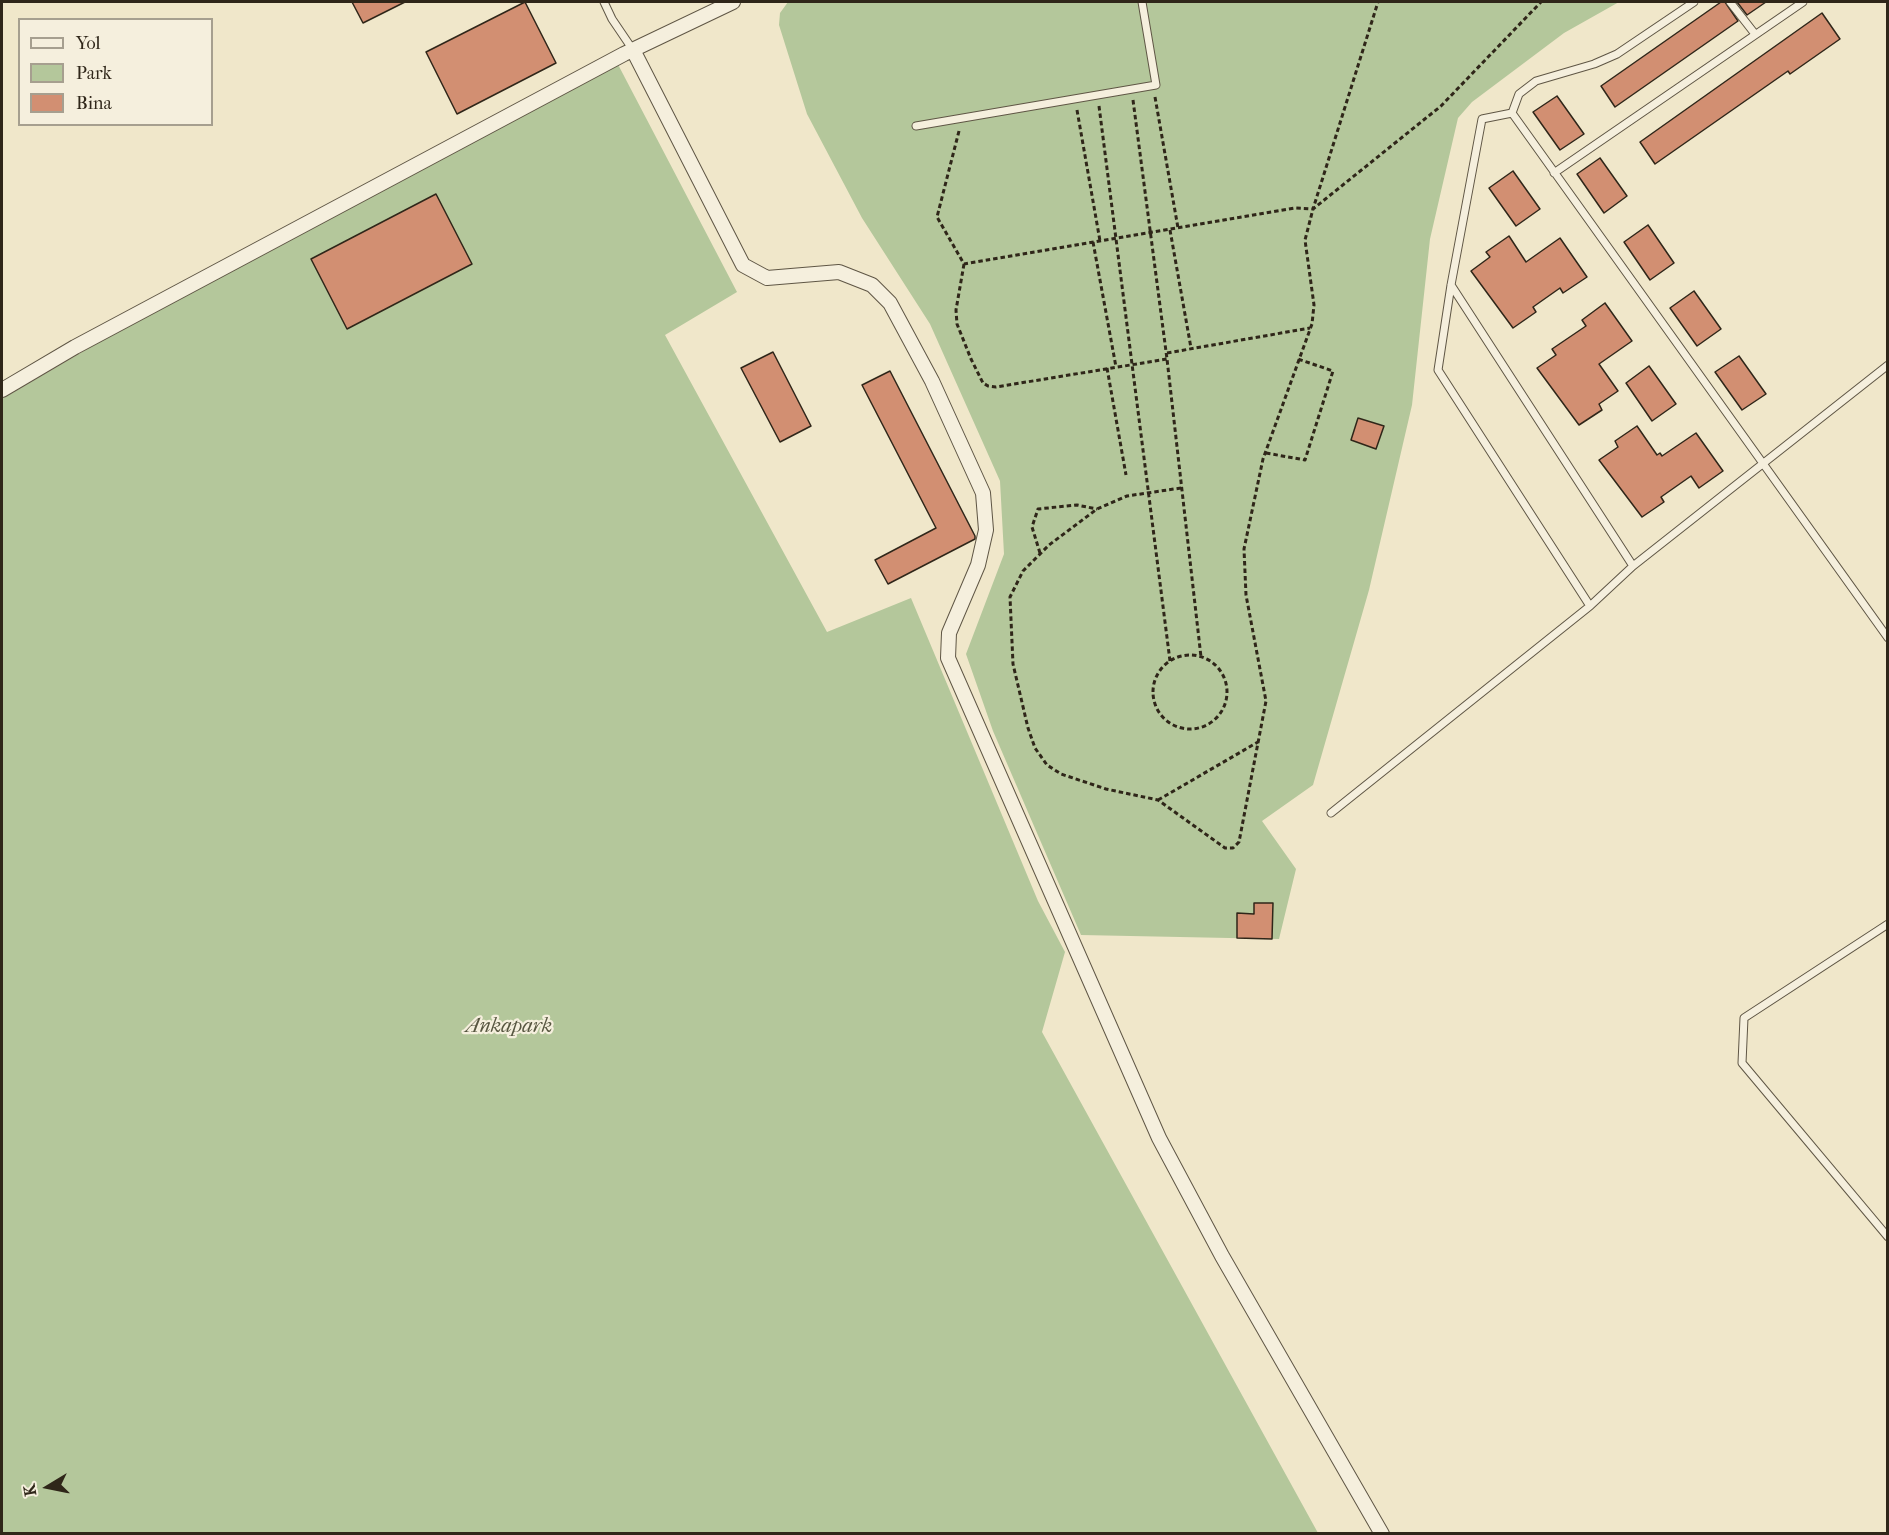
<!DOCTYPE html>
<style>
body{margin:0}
#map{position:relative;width:1889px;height:1535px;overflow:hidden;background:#f0e7ca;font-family:"IM FELL French Canon",serif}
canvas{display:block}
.frame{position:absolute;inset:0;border:3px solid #2f2619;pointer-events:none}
.legend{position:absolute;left:18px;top:18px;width:195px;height:108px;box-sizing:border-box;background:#f5efdd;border:2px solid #a69f8f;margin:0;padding:8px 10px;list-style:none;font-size:18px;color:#2f2619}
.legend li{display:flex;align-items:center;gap:12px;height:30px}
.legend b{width:30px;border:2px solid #a69f8f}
.north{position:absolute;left:18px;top:1457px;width:60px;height:60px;-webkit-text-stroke:4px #f5efdd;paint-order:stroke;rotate:260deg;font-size:16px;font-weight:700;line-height:24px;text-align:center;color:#2f2619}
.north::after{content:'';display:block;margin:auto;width:21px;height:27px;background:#2f2619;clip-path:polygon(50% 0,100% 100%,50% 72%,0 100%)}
</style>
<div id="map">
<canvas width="1889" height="1535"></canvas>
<div class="frame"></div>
<ul class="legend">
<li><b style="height:8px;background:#f5efdd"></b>Yol</li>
<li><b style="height:16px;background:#b4c79b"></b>Park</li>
<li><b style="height:16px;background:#d28f72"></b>Bina</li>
</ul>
<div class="north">K</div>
</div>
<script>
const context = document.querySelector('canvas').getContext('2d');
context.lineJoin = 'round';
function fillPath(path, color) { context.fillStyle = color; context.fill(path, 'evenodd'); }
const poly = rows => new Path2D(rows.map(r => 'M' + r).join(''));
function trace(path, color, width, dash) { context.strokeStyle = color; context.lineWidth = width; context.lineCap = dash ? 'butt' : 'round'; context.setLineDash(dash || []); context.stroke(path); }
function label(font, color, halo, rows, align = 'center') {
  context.font = font + ' "IM FELL French Canon",serif'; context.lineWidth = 4.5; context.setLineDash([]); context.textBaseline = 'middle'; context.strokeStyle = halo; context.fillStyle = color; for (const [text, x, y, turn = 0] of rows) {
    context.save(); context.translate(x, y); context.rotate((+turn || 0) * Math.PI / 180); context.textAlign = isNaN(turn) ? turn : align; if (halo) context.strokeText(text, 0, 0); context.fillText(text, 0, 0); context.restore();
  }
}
fillPath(poly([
 [788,2,1619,2,1564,33,1472,102,1458,118,1430,239,1412,405,1369,590,1313,785,1262,821,1296,869,1279,939,1081,935,993,731,966,654,1004,554,1000,481,930,324,862,218,807,114,779,25,780,13],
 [612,53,737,292,665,335,827,632,911,598,1038,901,1065,952,1042,1032,1318,1533,2,1533,2,399,353,193]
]), '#b4c79b');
const building = poly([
 [352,2,405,2,363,23,352,2],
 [525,2,556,63,457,114,426,52,525,2],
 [1721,2,1725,2,1738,21,1615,107,1601,86,1721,2],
 [1737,2,1766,2,1747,15,1737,2],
 [1822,13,1840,39,1790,74,1788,71,1655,164,1640,142,1822,13],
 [1557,96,1584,134,1560,150,1533,112,1557,96],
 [1600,158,1627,196,1604,213,1577,174,1600,158],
 [1513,171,1540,209,1516,226,1489,188,1513,171],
 [436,194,472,264,347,329,311,259,436,194],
 [1648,225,1674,263,1650,280,1624,242,1648,225],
 [1509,236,1526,262,1560,238,1587,277,1563,293,1560,288,1533,307,1536,312,1513,328,1471,271,1490,257,1486,252,1509,236],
 [1694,291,1721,329,1697,346,1670,308,1694,291],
 [1605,303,1632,341,1599,364,1618,391,1599,404,1602,410,1579,425,1537,368,1556,355,1552,349,1586,326,1582,320,1605,303],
 [773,352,811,426,780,442,741,368,773,352],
 [1739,356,1766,394,1742,410,1715,372,1739,356],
 [1649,366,1676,404,1652,421,1626,383,1649,366],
 [890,371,975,536,975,539,888,584,875,560,936,528,862,385,890,371],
 [1358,418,1384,426,1376,449,1351,440,1358,418],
 [1637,426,1657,455,1660,453,1662,456,1696,433,1723,471,1699,488,1691,476,1661,497,1664,502,1642,517,1599,460,1618,447,1615,441,1637,426],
 [1254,903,1273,903,1272,939,1237,938,1237,913,1254,914,1254,903]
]);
fillPath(building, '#d28f72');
trace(building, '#2f2619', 1.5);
const service = poly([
 [604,2,612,19,633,50],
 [1730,2,1755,34],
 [1512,113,1888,638],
 [1512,113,1482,119,1451,285,1438,370,1590,606],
 [1512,113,1519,94,1536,81,1594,64,1617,54,1694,2],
 [916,126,1156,85,1142,2],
 [1554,173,1803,2],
 [1451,285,1633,566],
 [1331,813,1590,606,1633,566,1888,365],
 [1888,924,1744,1018,1742,1063,1888,1237]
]);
const minor = poly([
 [633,50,743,265,767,278,839,272,872,285,890,303,932,381,983,493,986,530,978,565,949,633,948,658,1159,1138,1222,1256,1382,1534],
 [2,390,75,347,624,54,733,2]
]);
trace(service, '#5f5645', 9);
trace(minor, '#5f5645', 16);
trace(poly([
 [1155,97,1178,228],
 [1133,100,1167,359,1201,657],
 [1099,106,1170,661],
 [1077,110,1100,241],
 [959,131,937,217,964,264,1295,208,1313,209,1378,2],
 [1170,230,1191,348],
 [1093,242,1116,367],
 [964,264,956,310,957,324,971,359,983,383,988,386,996,387,1167,359],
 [1167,353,1310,328],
 [1107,368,1126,475],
 [1266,453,1305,460,1333,371,1298,359],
 [1181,488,1127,496,1097,509,1049,545,1023,571,1010,597,1013,664,1028,728,1035,748,1047,765,1061,774,1106,789,1158,800,1225,848,1233,848,1239,842,1266,701,1246,595,1244,549,1263,459,1312,324,1314,305,1305,240,1313,209,1441,106,1541,2],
 [1040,553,1032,527,1038,509,1077,505,1097,509],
 '1153 692a37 37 0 1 1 74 0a37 37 0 1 1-74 0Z',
 [1158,800,1258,742]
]), '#2f2619', 3, [4.5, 3]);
trace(service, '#f5efdd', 7);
trace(minor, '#f5efdd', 14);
label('italic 20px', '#575640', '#f5efdd', [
 ["Ankapark",509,1027]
]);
</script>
